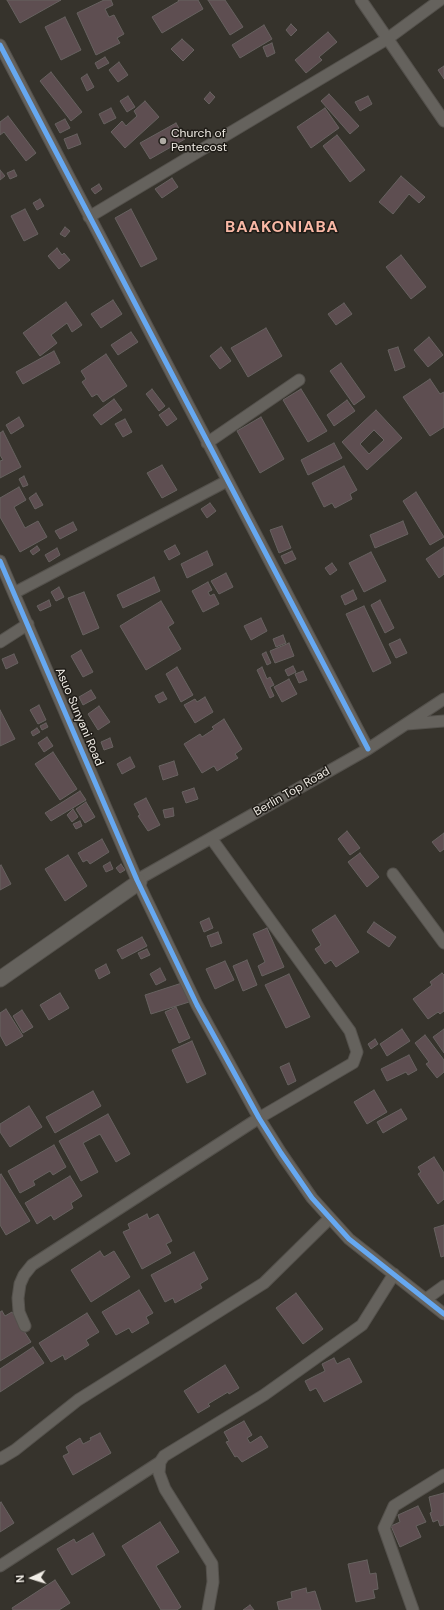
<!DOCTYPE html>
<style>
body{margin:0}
#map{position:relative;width:444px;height:1610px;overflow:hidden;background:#36332c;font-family:"DM Sans",sans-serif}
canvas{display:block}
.north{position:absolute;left:12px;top:1558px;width:40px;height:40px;-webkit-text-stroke:3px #1f1c17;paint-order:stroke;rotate:266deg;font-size:11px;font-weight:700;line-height:16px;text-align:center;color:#f1ede6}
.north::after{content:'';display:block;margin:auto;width:14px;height:18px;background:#f1ede6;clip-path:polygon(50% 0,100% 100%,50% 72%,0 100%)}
</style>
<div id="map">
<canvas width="444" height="1610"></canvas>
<div class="north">N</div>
</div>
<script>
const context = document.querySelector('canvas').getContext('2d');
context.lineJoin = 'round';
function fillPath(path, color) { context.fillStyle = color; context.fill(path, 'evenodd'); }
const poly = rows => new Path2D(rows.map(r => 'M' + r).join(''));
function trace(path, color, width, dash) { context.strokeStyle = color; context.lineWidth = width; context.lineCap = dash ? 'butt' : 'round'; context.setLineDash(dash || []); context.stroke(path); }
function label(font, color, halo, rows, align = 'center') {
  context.font = font + ' "DM Sans",sans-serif'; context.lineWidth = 3; context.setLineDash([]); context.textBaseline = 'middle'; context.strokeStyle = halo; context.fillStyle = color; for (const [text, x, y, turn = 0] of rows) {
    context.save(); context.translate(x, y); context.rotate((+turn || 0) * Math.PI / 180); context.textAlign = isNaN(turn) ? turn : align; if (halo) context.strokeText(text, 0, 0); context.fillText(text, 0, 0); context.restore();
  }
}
const building = poly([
 [7,0,61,0,20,23,7,0],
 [104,0,111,0,113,5,105,9,109,17,114,15,124,34,117,38,120,43,96,55,77,13,104,0],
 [178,0,198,0,203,9,162,33,152,17,179,1,178,0],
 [208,0,225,0,243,27,230,35,208,0],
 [65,17,81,50,61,60,45,27,65,17],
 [291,24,297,30,291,36,286,30,291,24],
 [264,25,272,39,240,58,232,45,264,25],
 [328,32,337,42,319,57,322,60,306,73,295,60,328,32],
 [182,39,194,50,183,61,171,49,182,39],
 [272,43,275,53,267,57,263,47,272,43],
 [105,57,109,63,98,69,95,63,105,57],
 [119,62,128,75,118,82,109,70,119,62],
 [444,66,444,79,438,70,444,66],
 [51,72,82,112,71,121,40,81,51,72],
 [87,74,94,87,87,91,81,78,87,74],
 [210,92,215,97,209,104,204,99,210,92],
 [329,94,359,126,350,134,321,101,329,94],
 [128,96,135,107,127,112,120,101,128,96],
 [368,96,372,104,360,111,355,102,368,96],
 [145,101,159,117,125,148,111,132,122,121,126,126,137,116,134,111,145,101],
 [111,108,116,118,104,124,99,114,111,108],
 [325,108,339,128,311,148,297,127,325,108],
 [8,116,36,153,26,161,4,132,0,135,0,122,8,116],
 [65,119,70,128,60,133,55,124,65,119],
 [176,123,185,139,150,159,140,143,176,123],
 [77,134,81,144,68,149,64,139,77,134],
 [337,135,365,170,350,182,323,146,337,135],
 [0,170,5,176,0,180,0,170],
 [14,170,17,176,10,179,7,173,14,170],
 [401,176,425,197,419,203,409,194,393,214,379,202,401,176],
 [172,178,178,187,162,198,155,189,172,178],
 [99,184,102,189,95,194,91,189,99,184],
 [40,199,44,206,37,210,33,203,40,199],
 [25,209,38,234,24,241,11,216,25,209],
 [131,209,157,259,141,267,115,218,131,209],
 [65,227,70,231,65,237,60,234,65,227],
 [57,248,62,255,64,253,70,260,59,269,48,256,57,248],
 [401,255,426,287,411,299,386,267,401,255],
 [113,300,122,314,101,328,91,314,113,300],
 [66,302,82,325,72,332,67,323,51,335,57,343,40,356,23,333,66,302],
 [344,303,352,314,336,325,328,314,344,303],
 [266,328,282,356,248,377,231,348,266,328],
 [131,332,138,342,118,355,111,345,131,332],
 [429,337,443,355,428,367,414,350,429,337],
 [221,347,231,361,220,369,210,356,221,347],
 [398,347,405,367,395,371,388,350,398,347],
 [54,351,60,363,23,384,16,372,54,351],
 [106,354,127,386,103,402,97,394,92,397,82,382,86,379,81,371,106,354],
 [341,363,365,397,354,405,330,371,341,363],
 [430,379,440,394,444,392,444,427,430,436,403,397,430,379],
 [152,389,165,406,159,411,146,394,152,389],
 [301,389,327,431,308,442,283,400,301,389],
 [114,399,122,410,101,425,93,415,114,399],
 [347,400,355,411,334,426,327,415,347,400],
 [169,408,177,419,167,426,159,415,169,408],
 [376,410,402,438,367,470,342,442,376,410],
 [374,430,384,440,369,454,360,444,374,430],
 [19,417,24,426,11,434,6,425,19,417],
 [261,417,284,459,260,473,237,431,261,417],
 [125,419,132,432,123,437,115,424,125,419],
 [3,431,21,467,0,478,0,461,3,460,0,455,0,433,3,431],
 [334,443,342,458,308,475,301,460,334,443],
 [162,465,177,490,162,498,147,473,162,465],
 [344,466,357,490,350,494,352,499,335,508,332,503,324,507,312,483,344,466],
 [24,476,28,485,23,487,19,479,24,476],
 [19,487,26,500,14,507,25,528,38,521,47,537,20,552,0,517,0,498,19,487],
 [416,492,444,537,430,545,403,501,416,492],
 [36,493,43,505,35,509,29,498,36,493],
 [210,503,216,511,207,518,201,509,210,503],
 [403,521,408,534,375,548,370,535,403,521],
 [73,522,77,530,60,539,55,531,73,522],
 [282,526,291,548,279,553,270,530,282,526],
 [175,545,180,554,169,560,164,551,175,545],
 [37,546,40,550,33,555,30,551,37,546],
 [444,547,444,574,439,578,426,559,444,547],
 [57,548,60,555,49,562,45,555,57,548],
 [207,551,213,565,187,578,181,564,207,551],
 [292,551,296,559,285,564,281,556,292,551],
 [371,552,386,581,364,592,349,563,371,552],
 [332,563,337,570,330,575,325,568,332,563],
 [226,573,233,587,219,594,211,581,226,573],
 [154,577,160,591,123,608,117,595,154,577],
 [208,582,212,590,208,592,210,596,214,594,219,604,203,612,192,591,208,582],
 [59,587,64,597,56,601,51,592,59,587],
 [353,590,357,599,345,605,341,596,353,590],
 [84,592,99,628,83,635,68,598,84,592],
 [49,600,51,606,40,611,37,606,49,600],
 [380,600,394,628,385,633,371,605,380,600],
 [161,601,174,623,168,627,181,649,146,670,120,626,161,601],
 [364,606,391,663,373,672,346,614,364,606],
 [261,618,267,631,251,640,244,626,261,618],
 [283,635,286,643,276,647,273,639,283,635],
 [400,639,407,653,396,658,389,644,400,639],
 [289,643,294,656,275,663,270,651,289,643],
 [81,650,93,672,83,677,71,656,81,650],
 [266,652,271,663,267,665,262,654,266,652],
 [14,654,18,663,6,669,2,659,14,654],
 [293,666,296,672,288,676,285,670,293,666],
 [177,667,193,695,181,702,166,674,177,667],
 [262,667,267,679,270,677,274,685,270,687,274,696,270,698,257,670,262,667],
 [303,671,307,680,299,683,295,674,303,671],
 [289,679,297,694,282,702,274,687,289,679],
 [91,690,96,698,83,705,79,697,91,690],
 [163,692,167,699,159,703,155,696,163,692],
 [205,697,213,712,195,723,184,705,195,699,197,702,205,697],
 [39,705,46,720,38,724,30,710,39,705],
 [99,706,110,722,98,730,88,714,99,706],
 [0,710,15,739,0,746,0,710],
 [224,719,242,749,235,754,238,758,217,771,214,766,202,773,184,744,200,734,202,737,214,729,212,727,224,719],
 [46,723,48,727,42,730,40,726,46,723],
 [37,728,40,732,33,736,31,732,37,728],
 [47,737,53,746,44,752,38,743,47,737],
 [110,738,113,747,104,750,101,742,110,738],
 [53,752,77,789,60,800,35,764,53,752],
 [130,757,135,767,122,774,117,764,130,757],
 [174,761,178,775,163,780,159,766,174,761],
 [194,788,198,799,186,803,182,792,194,788],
 [80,791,86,800,51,821,45,813,80,791],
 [146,798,160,825,148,831,138,816,140,815,134,804,146,798],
 [86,802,95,817,85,823,76,809,86,802],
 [173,808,174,816,165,818,163,810,173,808],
 [73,809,78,817,72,822,67,815,73,809],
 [80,821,82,826,76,829,73,824,80,821],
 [347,831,360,848,350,855,338,839,347,831],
 [444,833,444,849,440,852,432,842,444,833],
 [102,839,109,852,90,864,87,860,83,862,78,853,102,839],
 [360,853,379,877,367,887,348,862,360,853],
 [68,855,87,886,65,901,45,869,68,855],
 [110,862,113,869,106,872,103,866,110,862],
 [121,864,125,870,120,873,116,868,121,864],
 [1,865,11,884,0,890,0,866,1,865],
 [335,915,359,952,336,967,331,960,325,964,315,949,321,945,312,930,335,915],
 [209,918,213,928,204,932,200,922,209,918],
 [374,922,396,937,389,947,367,932,374,922],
 [267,928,284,967,262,976,258,966,265,962,253,934,267,928],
 [218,932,222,943,211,947,207,936,218,932],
 [142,937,147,946,122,959,117,950,142,937],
 [147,949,150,955,141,959,138,953,147,949],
 [247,960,257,985,243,991,233,966,247,960],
 [225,961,234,980,215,989,206,969,225,961],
 [106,964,110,973,99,979,95,970,106,964],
 [160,968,166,980,156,985,150,974,160,968],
 [442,973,444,975,444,1011,440,1014,438,1012,428,1019,413,999,432,985,430,982,442,973],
 [289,974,310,1017,286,1028,265,985,289,974],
 [182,983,189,1002,151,1014,145,995,182,983],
 [60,993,69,1008,49,1020,40,1005,60,993],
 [176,1007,190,1038,179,1043,165,1012,176,1007],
 [6,1009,23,1036,6,1046,0,1035,0,1013,6,1009],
 [22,1010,33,1027,23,1033,13,1016,22,1010],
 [402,1029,410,1041,387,1056,380,1044,402,1029],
 [444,1029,444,1053,433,1037,444,1029],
 [425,1035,444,1060,444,1072,437,1078,426,1064,429,1062,415,1043,425,1035],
 [375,1039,378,1044,371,1049,368,1044,375,1039],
 [192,1041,206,1074,187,1083,172,1050,192,1041],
 [409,1055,417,1070,408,1075,406,1072,387,1081,381,1069,409,1055],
 [289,1063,296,1081,288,1085,280,1067,289,1063],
 [374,1090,387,1112,367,1124,354,1102,374,1090],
 [93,1091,101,1106,55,1133,46,1117,93,1091],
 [29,1106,42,1127,10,1147,0,1132,0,1124,29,1106],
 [401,1109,407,1119,383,1133,377,1122,401,1109],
 [108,1114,130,1154,116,1162,100,1134,83,1143,98,1172,81,1181,59,1141,108,1114],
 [54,1145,66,1167,53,1175,50,1171,33,1181,35,1185,20,1193,8,1171,54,1145],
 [434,1157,444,1173,444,1199,438,1204,418,1174,421,1172,418,1167,434,1157],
 [1,1174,30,1221,6,1235,0,1225,0,1175,1,1174],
 [70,1176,82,1196,71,1203,73,1208,54,1220,51,1215,37,1224,25,1203,70,1176],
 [147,1214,149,1219,158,1214,172,1241,166,1244,171,1253,142,1269,123,1232,130,1229,128,1224,147,1214],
 [444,1225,444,1256,441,1257,434,1228,444,1225],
 [100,1251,104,1257,114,1251,130,1277,91,1302,71,1270,100,1251],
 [194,1252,208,1279,200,1284,202,1288,175,1303,173,1298,165,1302,151,1275,194,1252],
 [139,1290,153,1313,146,1317,149,1323,132,1333,129,1328,116,1335,102,1312,139,1290],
 [296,1293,323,1329,303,1344,276,1308,296,1293],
 [2,1311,5,1316,12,1312,31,1342,0,1361,0,1312,2,1311],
 [87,1313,99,1332,86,1340,89,1345,65,1360,63,1355,51,1362,39,1343,87,1313],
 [33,1347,44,1363,0,1392,0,1369,33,1347],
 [334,1358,337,1364,349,1358,362,1382,324,1402,316,1388,310,1391,305,1381,325,1371,322,1364,334,1358],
 [225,1365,239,1388,229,1394,228,1392,208,1404,210,1406,198,1413,184,1391,225,1365],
 [244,1421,252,1435,247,1438,250,1443,261,1436,268,1447,242,1462,237,1456,235,1457,226,1442,229,1441,224,1432,244,1421],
 [100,1433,111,1453,73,1475,63,1456,69,1453,66,1447,80,1438,83,1444,91,1440,90,1438,100,1433],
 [444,1493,444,1525,440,1526,438,1520,433,1522,430,1513,432,1512,429,1497,444,1493],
 [1,1502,14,1523,0,1532,0,1503,1,1502],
 [418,1506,426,1522,416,1526,421,1537,400,1547,391,1526,400,1522,398,1515,418,1506],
 [160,1522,179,1552,156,1566,181,1607,177,1610,161,1610,122,1546,160,1522],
 [93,1533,105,1555,72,1575,57,1549,74,1539,76,1543,93,1533],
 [367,1560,370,1574,376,1573,378,1589,373,1590,375,1598,356,1602,348,1564,367,1560],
 [55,1580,70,1603,59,1610,13,1610,12,1608,55,1580],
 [306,1588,307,1593,315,1591,321,1610,279,1610,277,1602,292,1598,291,1592,306,1588],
 [250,1605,254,1610,243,1610,250,1605]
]);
fillPath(building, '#5e4e51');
trace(building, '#676260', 1);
const street = poly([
 [361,0,444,121],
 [0,45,368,749],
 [89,217,387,39,440,0],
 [207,443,299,380],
 [0,561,137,880,197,1005,259,1118,281,1153,312,1198,349,1239,444,1314],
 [14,593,227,481],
 [0,642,28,624],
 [407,724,444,721],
 [393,874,444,943],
 [137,880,368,749,444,699],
 [426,1299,444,1286],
 [25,1326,19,1312,18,1298,20,1284,24,1275,32,1265,259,1118,353,1063,357,1052,350,1031,211,838],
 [0,1459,15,1450,78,1400,264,1283,330,1218],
 [0,1566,160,1462],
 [208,1610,213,1582,212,1564,165,1489,159,1473,160,1462,164,1456,264,1395,362,1325,394,1274],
 [413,1610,384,1528,394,1506,444,1475]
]);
const secondary = poly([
 [0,979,139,882]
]);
trace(street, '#54514c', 13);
trace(secondary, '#54514c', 17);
trace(street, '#65625d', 11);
trace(secondary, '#65625d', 15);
trace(poly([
 [0,45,368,749],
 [0,561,137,880,197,1005,259,1118,281,1153,312,1198,349,1239,444,1314]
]), '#66a8f1', 5);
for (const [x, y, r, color] of [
 [163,141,4,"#b0aca5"]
]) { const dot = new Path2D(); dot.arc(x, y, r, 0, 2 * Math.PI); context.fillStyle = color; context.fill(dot); trace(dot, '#1f1c17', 1.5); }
label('12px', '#f1ede6', '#1f1c17', [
 ["Church of",171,134],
 ["Pentecost",171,148]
], 'left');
label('12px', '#f1ede6', '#1f1c17', [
 ["Asuo Sunyani Road",79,717,67],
 ["Berlin Top Road",292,792,-30]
]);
context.letterSpacing = '1px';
label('bold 16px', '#f9b8a5', '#1f1c17', [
 ["BAAKONIABA",282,228]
]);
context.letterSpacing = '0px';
</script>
